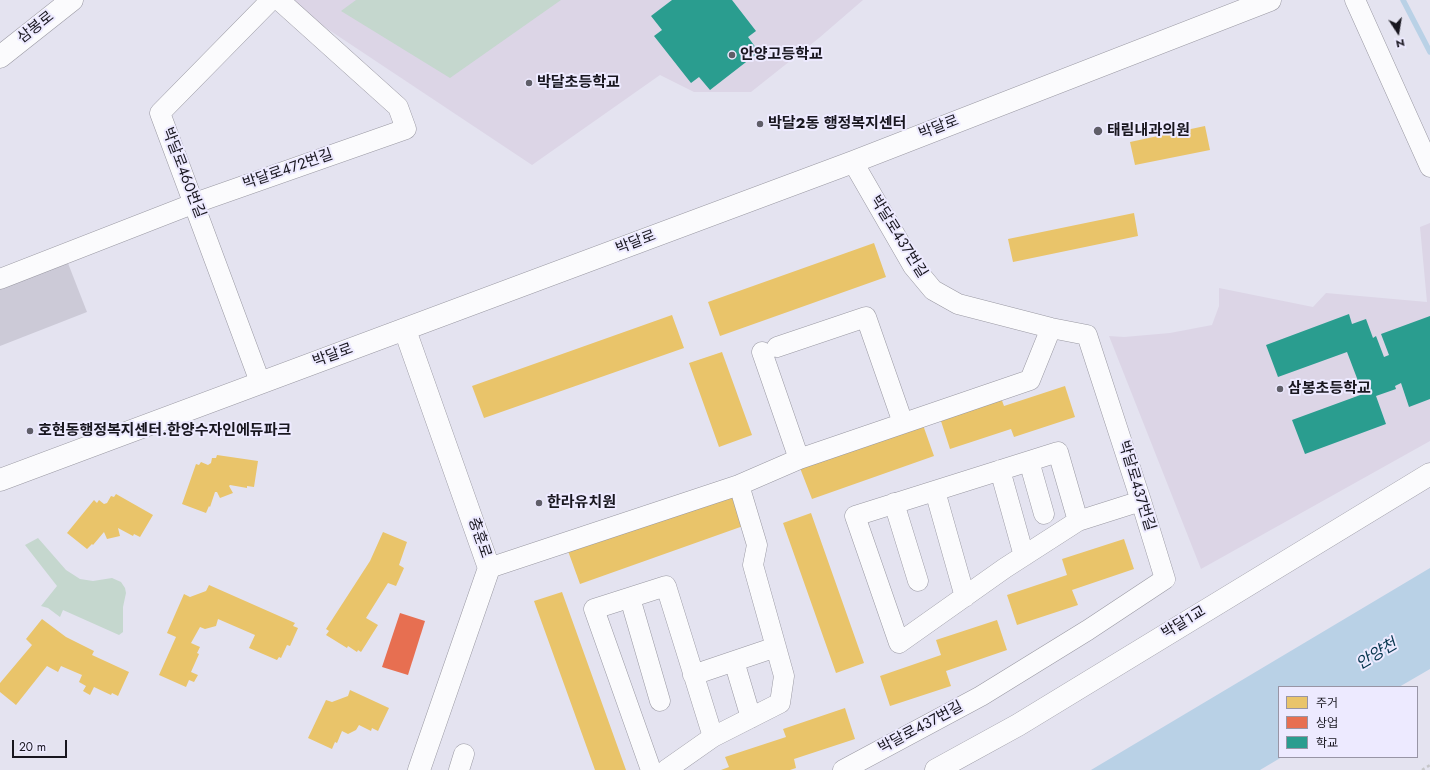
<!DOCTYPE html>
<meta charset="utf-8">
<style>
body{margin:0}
#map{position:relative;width:1430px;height:770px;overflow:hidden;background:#e4e3f0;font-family:Jost,"Noto Sans KR",sans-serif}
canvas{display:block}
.legend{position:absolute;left:1278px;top:686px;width:140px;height:72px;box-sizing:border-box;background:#edeaff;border:1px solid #9895a5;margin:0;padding:5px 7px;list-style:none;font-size:12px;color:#18161f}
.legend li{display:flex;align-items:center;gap:8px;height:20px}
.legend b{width:20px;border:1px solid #9895a5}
.north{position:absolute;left:1378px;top:12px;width:40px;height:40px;-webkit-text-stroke:3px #edeaff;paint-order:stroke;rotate:168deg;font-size:11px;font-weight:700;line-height:16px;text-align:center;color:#18161f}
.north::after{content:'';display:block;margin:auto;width:14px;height:18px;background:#18161f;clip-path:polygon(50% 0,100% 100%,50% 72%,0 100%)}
.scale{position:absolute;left:12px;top:740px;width:55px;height:18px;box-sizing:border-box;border:2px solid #18161f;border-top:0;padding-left:5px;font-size:12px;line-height:14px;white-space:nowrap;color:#18161f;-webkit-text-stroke:3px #edeaff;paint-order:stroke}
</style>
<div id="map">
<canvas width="1430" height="770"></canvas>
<ul class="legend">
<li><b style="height:11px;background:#e9c46a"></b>주거</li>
<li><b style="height:11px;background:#e76f51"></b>상업</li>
<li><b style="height:11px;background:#2a9d8f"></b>학교</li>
</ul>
<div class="north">N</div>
<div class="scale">20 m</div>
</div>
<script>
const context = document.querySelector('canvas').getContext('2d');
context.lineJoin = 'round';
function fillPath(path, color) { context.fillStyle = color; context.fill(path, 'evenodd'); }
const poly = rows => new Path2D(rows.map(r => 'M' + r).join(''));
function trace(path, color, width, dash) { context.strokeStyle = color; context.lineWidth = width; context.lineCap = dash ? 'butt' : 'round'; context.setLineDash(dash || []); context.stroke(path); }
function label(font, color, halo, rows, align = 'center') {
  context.font = font + ' Jost,"Noto Sans KR",sans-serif'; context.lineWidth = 4; context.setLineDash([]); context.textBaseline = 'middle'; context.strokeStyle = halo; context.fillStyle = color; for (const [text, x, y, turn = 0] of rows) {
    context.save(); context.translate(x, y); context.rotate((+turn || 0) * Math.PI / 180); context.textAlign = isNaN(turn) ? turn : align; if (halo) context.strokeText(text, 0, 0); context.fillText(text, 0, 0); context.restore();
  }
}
fillPath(poly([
 [293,0,863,0,819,38,751,92,694,92,660,75,532,165,299,10],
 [1430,223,1430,441,1201,569,1109,336,1124,337,1170,333,1212,325,1219,306,1219,288,1313,307,1326,293,1427,302,1420,227]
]), '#dcd5e6');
fillPath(poly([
 [356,0,561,0,450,78,341,11],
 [38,538,66,570,80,579,93,581,112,578,121,582,125,588,126,593,123,607,123,632,119,635,63,610,60,617,48,608,41,606,57,586,25,545]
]), '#c5d7ce');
fillPath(poly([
 [1430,568,1430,669,1399,687,1279,687,1279,757,1282,757,1260,770,1091,770]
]), '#b9d1e6');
fillPath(poly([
 [1205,126,1210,150,1135,165,1130,142],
 [1134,213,1138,236,1013,262,1008,239],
 [874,243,886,277,720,336,708,302],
 [672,315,684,348,484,418,472,386],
 [722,352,752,435,719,447,689,363],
 [1065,386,1075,417,1014,437,1011,429,950,449,940,418,1001,398,1004,406],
 [923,425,934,456,812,499,800,468],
 [217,455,258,461,254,487,247,486,247,488,230,485,229,486,233,493,220,498,217,492,215,492,210,507,209,506,206,513,182,504,196,464,199,465,201,462,208,465,211,463,212,458,216,458],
 [734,492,746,525,580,584,568,551],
 [116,494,153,515,140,537,134,534,133,536,118,528,120,536,107,539,104,532,93,545,92,544,87,549,67,533,94,500,97,503,99,500,104,504,107,503,111,496,114,497],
 [811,513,864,663,836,673,783,523],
 [383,532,407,542,399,565,404,568,396,586,388,583,366,618,378,625,361,652,358,650,357,652,348,646,347,648,326,635,329,631,326,629,370,561],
 [1124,539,1134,569,1072,590,1078,605,1017,625,1007,595,1067,575,1062,559],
 [209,585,295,623,293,626,298,628,290,646,287,645,281,658,279,657,277,660,249,648,255,635,218,619,216,626,205,629,200,627,191,643,200,647,197,653,199,654,191,672,198,675,194,682,189,680,186,687,159,675,176,637,167,633,184,594,190,597,206,591],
 [562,592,626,770,595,770,534,601],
 [42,619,66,637,94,651,92,655,129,672,118,696,112,693,111,695,94,687,90,695,83,691,86,686,79,682,82,675,61,666,58,672,47,666,16,705,0,692,0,683,32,645,26,639],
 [997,620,1007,650,946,671,951,686,890,706,880,676,941,655,936,640],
 [350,690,389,708,378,731,372,728,371,731,359,725,356,730,348,734,342,731,337,743,335,742,332,749,308,738,326,700,332,702,348,696],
 [845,708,855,739,794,759,796,768,790,770,721,770,729,767,725,757,786,737,783,729]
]), '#e9c46a');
fillPath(poly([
 [400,613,425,621,408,675,382,667]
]), '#e76f51');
fillPath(poly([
 [672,0,732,0,756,31,748,37,759,52,710,90,699,77,691,83,654,36,662,30,651,16],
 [1349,314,1352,324,1366,319,1373,338,1376,336,1384,357,1389,355,1381,334,1430,316,1430,399,1409,407,1401,383,1395,386,1396,389,1376,396,1386,424,1305,454,1292,420,1363,394,1347,352,1278,377,1266,345]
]), '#2a9d8f');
trace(poly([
 [1403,0,1430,52]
]), '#b9d1e6', 5.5);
fillPath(poly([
 [64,253,87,312,0,346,0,279]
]), '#cccad7');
const minor = poly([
 [1355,0,1430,167],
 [0,279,195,203,406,129,398,107,279,0],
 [777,347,866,317,903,423],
 [762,352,799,459],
 [260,382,160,113,271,0],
 [1029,461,1044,514],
 [1000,470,1024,556],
 [935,491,965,597],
 [894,503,918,581],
 [1078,521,1058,452,855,516,899,643,1005,568,1078,521,1141,501],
 [489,568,739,485,799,459,1030,380,1051,328],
 [630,598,660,701],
 [734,661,751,718],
 [693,675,776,647],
 [459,770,464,754],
 [651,770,594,609,666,586,713,737],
 [666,770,713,737,780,703,784,676,753,565,757,545,739,485],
 [843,770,981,696,1088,630,1165,579,1141,501,1087,335,1051,328,958,304,933,290,913,266,853,162]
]);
const tertiary = poly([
 [0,57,72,0],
 [405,330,489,568,419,770],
 [0,480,853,162,1270,0],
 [936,770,1018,725,1430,474]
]);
trace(minor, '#9998a2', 21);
trace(tertiary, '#9998a2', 23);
trace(poly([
 [1422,770,1430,765]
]), '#c6c6c9', 2.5, [3, 3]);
trace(minor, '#fbfbfd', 20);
trace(tertiary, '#fbfbfd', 22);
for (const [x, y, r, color] of [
 [732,55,4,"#5f5e68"],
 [529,83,4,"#5f5e68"],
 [760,124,4,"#5f5e68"],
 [1098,131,5,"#5f5e68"],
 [1280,389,4,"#5f5e68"],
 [30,431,4,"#5f5e68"],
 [539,503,4,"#5f5e68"]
]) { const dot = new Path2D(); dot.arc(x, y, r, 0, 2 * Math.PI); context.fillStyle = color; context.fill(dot); trace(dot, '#edeaff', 1.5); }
label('15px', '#18161f', '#edeaff', [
 ["삼봉로",36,28,-38],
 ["박달로",939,128,-21],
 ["박달로472번길",288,170,-19],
 ["박달로460번길",183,173,69],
 ["박달로437번길",898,237,58],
 ["박달로",636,243,-21],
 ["박달로",333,356,-20],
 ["박달로437번길",1136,486,73],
 ["충훈로",479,538,71],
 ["박달1교",1184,623,-31],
 ["박달로437번길",921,728,-28]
]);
label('bold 15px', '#18161f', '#edeaff', [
 ["안양고등학교",740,55],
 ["박달초등학교",537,83],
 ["박달2동 행정복지센터",768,124],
 ["태림내과의원",1107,131],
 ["삼봉초등학교",1288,389],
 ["호현동행정복지센터.한양수자인에듀파크",38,431],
 ["한라유치원",547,503]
], 'left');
label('italic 16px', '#03334c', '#edeaff', [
 ["안양천",1377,655,-31]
]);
</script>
